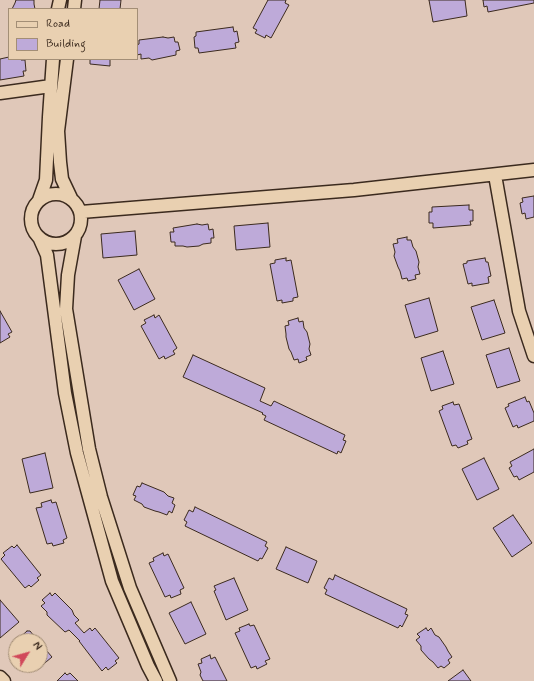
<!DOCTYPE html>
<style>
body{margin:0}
#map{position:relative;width:534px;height:681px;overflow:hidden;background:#e0c8b9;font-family:Mynerve,sans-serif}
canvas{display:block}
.legend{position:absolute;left:8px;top:8px;width:130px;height:52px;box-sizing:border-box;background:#e9d0b1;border:1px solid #a38e76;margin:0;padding:5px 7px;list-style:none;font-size:12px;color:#3b2a1e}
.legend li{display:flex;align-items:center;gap:8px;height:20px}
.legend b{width:20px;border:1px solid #a38e76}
.north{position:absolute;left:8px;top:633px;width:40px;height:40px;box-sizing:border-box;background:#e9d0b1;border:1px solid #a38e76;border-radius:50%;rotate:53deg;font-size:11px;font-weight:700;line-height:16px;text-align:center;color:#3b2a1e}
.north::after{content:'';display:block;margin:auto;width:14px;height:18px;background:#d1495b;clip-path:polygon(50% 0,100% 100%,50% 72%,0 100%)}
</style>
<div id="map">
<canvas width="534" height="681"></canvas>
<ul class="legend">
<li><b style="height:5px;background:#e9d0b1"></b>Road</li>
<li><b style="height:11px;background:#beaad9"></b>Building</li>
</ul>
<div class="north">N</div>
</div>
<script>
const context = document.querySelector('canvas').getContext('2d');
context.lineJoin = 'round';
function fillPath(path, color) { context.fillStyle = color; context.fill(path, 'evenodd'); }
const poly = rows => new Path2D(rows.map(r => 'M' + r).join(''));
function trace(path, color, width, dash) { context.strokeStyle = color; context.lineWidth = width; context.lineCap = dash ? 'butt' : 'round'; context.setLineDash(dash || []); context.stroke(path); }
const building = poly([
 [16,0,34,0,34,4,35,9,12,9,15,3,16,0],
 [100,0,121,0,120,9,99,9,100,0],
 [268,0,286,0,285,3,289,5,271,38,266,35,265,38,255,33,257,30,253,28,268,0],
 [429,0,465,0,467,16,433,22,429,0],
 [483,0,534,0,534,3,488,12,487,6,484,7,483,0],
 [233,27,234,32,237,31,239,42,235,43,236,48,199,53,198,48,195,48,194,37,196,36,196,32,233,27],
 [163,37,168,38,174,37,175,42,178,42,180,50,176,51,176,55,152,60,149,58,141,59,141,54,137,55,137,45,139,44,139,40,163,37],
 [9,57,9,59,21,59,21,60,25,60,26,71,23,71,24,76,0,80,0,59,9,57],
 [90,59,110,59,110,66,90,64,90,59],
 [534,196,534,217,526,219,525,213,522,214,520,203,523,202,522,198,534,196],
 [469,205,469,210,473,210,473,221,470,221,471,225,433,228,433,223,429,223,429,212,432,212,432,207,469,205],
 [268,223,270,247,236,250,234,226,268,223],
 [197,224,202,225,208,224,209,230,213,229,214,238,211,238,211,243,203,244,199,246,187,247,183,246,175,246,175,242,171,242,170,232,174,232,173,228,197,224],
 [135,231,137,255,103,258,101,234,135,231],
 [407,237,407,240,411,240,413,247,416,251,419,262,418,267,420,274,415,275,416,279,408,281,407,278,402,279,400,271,398,267,394,256,395,252,393,244,398,243,397,239,407,237],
 [286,258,286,261,291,260,298,297,293,298,293,301,282,303,282,300,277,301,270,264,275,263,275,260,286,258],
 [485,258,486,262,488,262,491,276,488,277,489,283,472,286,472,283,468,284,463,264,467,263,467,261,485,258],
 [139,269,155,299,134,310,118,280,139,269],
 [429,298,438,331,415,338,405,305,429,298],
 [494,300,505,333,482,340,471,307,494,300],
 [0,311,12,332,8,334,10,337,0,343,0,311],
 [154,315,155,318,159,315,177,348,173,351,175,354,165,359,164,356,159,359,141,326,146,323,144,320,154,315],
 [298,318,299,322,303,321,304,328,307,332,310,344,309,349,311,355,306,357,307,360,299,363,298,359,294,360,291,352,289,349,286,337,286,334,285,326,289,325,288,321,298,318],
 [509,348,520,381,497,388,486,355,509,348],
 [443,351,454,384,431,391,421,358,443,351],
 [193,355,265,388,260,401,271,406,274,401,345,435,343,440,346,441,341,453,338,451,337,454,264,420,266,416,262,414,263,413,183,377,193,355],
 [525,397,527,402,529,401,534,413,534,421,518,428,517,425,513,427,505,408,509,406,508,404,525,397],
 [453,402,454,405,459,404,472,439,467,441,468,444,458,448,456,445,452,446,439,411,443,409,442,406,453,402],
 [534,449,534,472,519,480,517,476,514,477,509,468,512,466,510,462,534,449],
 [45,453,53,488,30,493,22,459,45,453],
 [484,458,499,489,477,500,462,469,484,458],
 [142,483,164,492,168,496,174,498,172,503,175,505,172,513,169,511,167,515,159,512,155,511,144,507,142,504,134,500,136,496,133,495,137,486,140,487,142,483],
 [51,500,52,503,56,502,67,538,63,540,64,543,53,546,52,543,47,544,36,508,42,507,41,503,51,500],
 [195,507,267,542,265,546,268,548,262,559,260,558,258,561,185,526,187,522,184,520,189,510,193,512,195,507],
 [513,515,532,543,512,557,493,528,513,515],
 [17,545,41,575,37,578,39,580,31,587,29,585,25,588,1,559,5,555,3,553,12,546,14,548,17,545],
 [286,547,317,561,308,583,276,569,286,547],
 [163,553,164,556,168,554,184,588,180,590,181,594,171,598,170,595,165,597,149,563,154,561,153,558,163,553],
 [335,575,407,609,405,614,408,615,402,627,400,625,398,628,325,594,327,590,324,588,329,578,333,580,335,575],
 [234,578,248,610,226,620,214,591,216,590,214,586,234,578],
 [50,593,52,596,55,593,72,610,74,615,79,620,75,623,84,633,90,628,92,631,95,628,119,658,115,661,117,663,108,670,106,667,102,671,79,641,80,641,69,630,65,632,47,615,47,612,41,606,45,603,42,600,50,593],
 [0,600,19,622,0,638,0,600],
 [191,602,206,634,185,644,169,613,191,602],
 [249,624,250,626,254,625,270,659,265,661,267,664,257,669,256,666,251,668,235,633,240,631,239,628,249,624],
 [426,628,428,631,431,628,435,635,439,637,446,647,448,651,452,657,448,660,450,663,444,668,441,666,438,668,433,662,429,659,421,650,421,646,416,640,420,637,417,634,426,628],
 [27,631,30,631,38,641,16,641,27,631],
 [40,643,52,657,40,667,40,643],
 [210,655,211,659,215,657,227,681,203,681,200,675,201,672,198,664,202,663,201,659,210,655],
 [463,670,471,681,448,681,463,670],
 [65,673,67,675,70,673,78,681,57,681,65,673]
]);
fillPath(building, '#beaad9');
trace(building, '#3b2a1e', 1);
const minor = poly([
 [58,9,60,0],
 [74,9,75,0],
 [67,59,58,131,60,162,62,179,71,198],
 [0,93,51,86],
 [495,175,519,311,534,356],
 '31 219a25 25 0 1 1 50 0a25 25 0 1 1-50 0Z',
 [39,200,46,180,49,117,53,59],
 [81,212,354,190,534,170],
 [75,236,68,275,66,309,89,449,101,497,130,588,170,681],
 [39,237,47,255,65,393,77,453,112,581,148,666,156,681],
 [0,677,4,681]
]);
trace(minor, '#3b2a1e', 15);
trace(minor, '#e9d0b1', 12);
</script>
